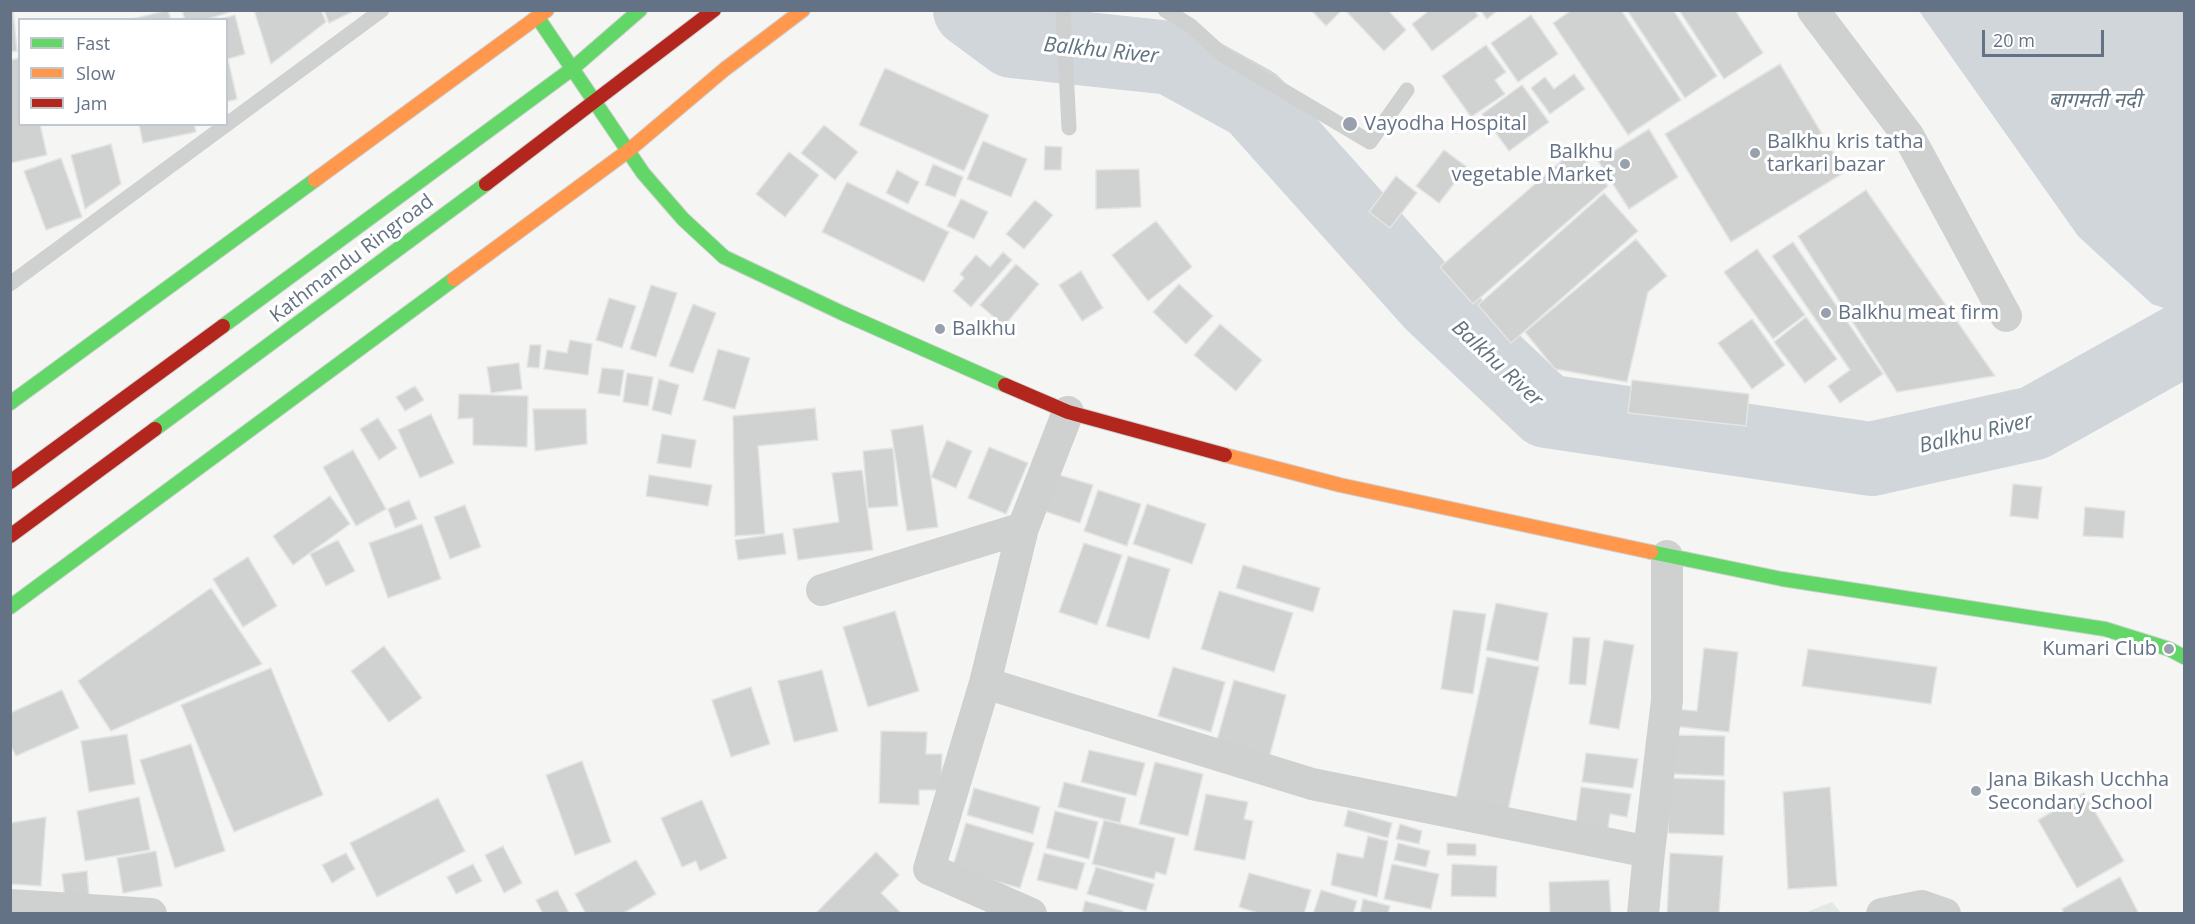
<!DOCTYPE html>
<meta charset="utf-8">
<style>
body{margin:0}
#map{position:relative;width:2195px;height:924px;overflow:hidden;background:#f5f5f4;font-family:"Open Sans",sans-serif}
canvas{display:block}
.frame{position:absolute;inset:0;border:12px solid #647285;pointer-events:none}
.legend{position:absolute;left:18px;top:18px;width:210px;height:108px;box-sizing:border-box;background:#fff;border:2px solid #c1c7ce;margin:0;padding:8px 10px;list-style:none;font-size:18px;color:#647285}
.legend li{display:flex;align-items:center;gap:12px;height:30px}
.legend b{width:30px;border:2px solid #c1c7ce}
.scale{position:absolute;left:1982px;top:30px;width:122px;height:27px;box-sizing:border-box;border:3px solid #647285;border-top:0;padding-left:8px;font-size:18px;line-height:21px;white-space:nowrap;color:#647285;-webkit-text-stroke:4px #fff;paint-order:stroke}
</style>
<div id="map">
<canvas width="2195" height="924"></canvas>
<div class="frame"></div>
<ul class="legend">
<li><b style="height:8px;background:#63d668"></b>Fast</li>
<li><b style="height:8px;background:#ff974d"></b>Slow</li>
<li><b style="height:8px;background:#b3261e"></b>Jam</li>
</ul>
<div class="scale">20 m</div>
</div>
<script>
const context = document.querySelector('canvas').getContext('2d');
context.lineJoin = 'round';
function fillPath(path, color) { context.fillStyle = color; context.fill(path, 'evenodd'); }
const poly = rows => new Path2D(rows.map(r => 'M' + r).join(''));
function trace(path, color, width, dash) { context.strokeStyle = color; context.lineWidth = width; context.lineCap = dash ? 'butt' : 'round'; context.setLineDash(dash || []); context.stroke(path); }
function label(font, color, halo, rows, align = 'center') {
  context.font = font + ' "Open Sans","Noto Sans Devanagari",sans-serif'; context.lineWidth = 6; context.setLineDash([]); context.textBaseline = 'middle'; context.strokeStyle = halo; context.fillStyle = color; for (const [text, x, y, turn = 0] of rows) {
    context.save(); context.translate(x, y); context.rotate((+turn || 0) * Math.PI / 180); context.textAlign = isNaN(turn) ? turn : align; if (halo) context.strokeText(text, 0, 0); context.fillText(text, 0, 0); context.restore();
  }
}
fillPath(poly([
 [1832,902,1841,913,1809,913,1809,911]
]), '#e4e8e2');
fillPath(poly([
 [1919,11,2184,11,2184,315,2152,304,2078,236]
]), '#d1d6da');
trace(poly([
 [970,10,1012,41,1171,58,1253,103,1433,304,1546,411,1871,459,2034,423,2184,339]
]), '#d1d6da', 74);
const building = poly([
 [10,10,13,10,17,51,10,52,10,10],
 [168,10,171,20,128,20,168,10],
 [182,10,236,10,205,20,185,20,182,10],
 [254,10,321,10,326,22,271,64,254,10],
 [324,10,356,10,329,23,324,10],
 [1311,10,1342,10,1326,26,1311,10],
 [1345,10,1388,10,1406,30,1384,51,1345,10],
 [1430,10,1474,10,1478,16,1432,51,1412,24,1430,10],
 [1480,10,1498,10,1487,19,1480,10],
 [1572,10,1621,10,1681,100,1628,135,1553,23,1572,10],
 [1627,10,1673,10,1717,76,1685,98,1627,10],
 [1679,10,1735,10,1763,53,1724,79,1679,10],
 [235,15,245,54,228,59,237,99,226,102,226,20,217,20,235,15],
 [1531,15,1558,54,1518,82,1491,43,1531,15],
 [1486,45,1506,72,1495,80,1505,94,1471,117,1442,76,1486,45],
 [20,58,20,124,40,124,47,155,10,163,10,60,20,58],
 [1780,64,1845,172,1731,242,1665,134,1780,64],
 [885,68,989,115,964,171,859,125,885,68],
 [1574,74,1585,89,1550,114,1531,88,1545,77,1554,89,1574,74],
 [1522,85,1549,122,1509,151,1482,114,1522,85],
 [139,124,194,124,196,132,143,143,139,124],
 [824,125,858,152,835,180,801,153,824,125],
 [1649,129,1678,177,1629,209,1598,161,1649,129],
 [983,141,1027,159,1011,197,967,179,983,141],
 [111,144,121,184,85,209,71,155,111,144],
 [1045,146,1062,147,1061,170,1044,170,1045,146],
 [1575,149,1608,186,1473,304,1440,267,1575,149],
 [1444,150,1467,167,1439,203,1416,186,1444,150],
 [789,152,819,175,785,217,756,194,789,152],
 [61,158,82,217,46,230,24,171,61,158],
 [933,164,963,177,955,197,925,185,933,164],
 [1139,169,1141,207,1096,209,1096,170,1139,169],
 [897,170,919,182,908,204,886,193,897,170],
 [1396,176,1417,193,1390,228,1369,212,1396,176],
 [847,182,949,232,924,282,822,232,847,182],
 [1866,190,1995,376,1994,376,1897,392,1798,236,1866,190],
 [1604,193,1638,231,1511,343,1478,305,1604,193],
 [961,199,988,212,974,239,947,226,961,199],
 [1035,200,1053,215,1024,249,1006,234,1035,200],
 [1156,221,1192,267,1148,301,1112,255,1156,221],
 [1636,239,1667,276,1648,292,1627,382,1555,369,1525,332,1636,239],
 [1793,242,1883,374,1840,403,1828,386,1850,370,1772,256,1793,242],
 [1757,249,1805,315,1773,339,1724,272,1757,249],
 [1003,252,1012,260,971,307,953,291,964,278,960,274,976,255,990,267,1003,252],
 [1016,264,1039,284,1004,326,980,305,1016,264],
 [1081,271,1103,308,1082,321,1059,285,1081,271],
 [1179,284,1213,316,1186,344,1153,312,1179,284],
 [651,285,677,293,656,357,630,349,651,285],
 [609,298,636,306,622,348,596,340,609,298],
 [693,304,716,313,693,373,669,366,693,304],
 [1806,317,1837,359,1805,383,1774,342,1806,317],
 [1752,319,1785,365,1752,389,1718,343,1752,319],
 [1220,324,1262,360,1236,391,1194,355,1220,324],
 [570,340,592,344,588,375,544,369,547,350,567,353,570,340],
 [530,345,541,345,539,368,527,367,530,345],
 [718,349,750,358,735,409,703,400,718,349],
 [519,363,522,389,491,393,487,367,519,363],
 [602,368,624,370,620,396,598,393,602,368],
 [627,373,653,377,648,406,623,402,627,373],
 [659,379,679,385,671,415,652,410,659,379],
 [1632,380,1749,394,1746,426,1628,413,1632,380],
 [415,386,424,400,405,411,396,397,415,386],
 [459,394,528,396,527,447,473,445,473,418,458,419,459,394],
 [815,408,818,440,758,446,765,534,735,536,733,416,815,408],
 [533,409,586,409,587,444,535,451,533,409],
 [431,414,454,463,420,478,398,430,431,414],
 [378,418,397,448,379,460,360,429,378,418],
 [923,425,938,527,907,531,891,430,923,425],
 [662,434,696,440,691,468,657,463,662,434],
 [947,440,972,451,956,488,931,477,947,440],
 [989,447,1028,463,1006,514,968,498,989,447],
 [893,448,898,506,868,508,863,451,893,448],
 [353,450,386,509,356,526,323,467,353,450],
 [862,470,873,550,798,560,793,529,839,522,832,473,862,470],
 [1056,474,1093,485,1080,523,1044,511,1056,474],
 [649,475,712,485,708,506,646,496,649,475],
 [2013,484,2042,487,2038,519,2010,516,2013,484],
 [1098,490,1141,504,1127,546,1084,531,1098,490],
 [330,496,350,524,293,565,273,536,330,496],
 [409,500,417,519,395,528,388,509,409,500],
 [1147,504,1206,524,1192,564,1133,544,1147,504],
 [465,505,481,547,450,559,434,517,465,505],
 [2085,507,2125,511,2123,538,2083,536,2085,507],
 [422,524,441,579,388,598,369,543,422,524],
 [783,533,786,554,738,560,735,540,783,533],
 [338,540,355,571,326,586,310,554,338,540],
 [1084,543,1122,555,1097,625,1059,612,1084,543],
 [1128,556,1170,569,1149,639,1106,626,1128,556],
 [248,557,277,606,243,627,213,579,248,557],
 [1243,565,1320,588,1313,612,1236,588,1243,565],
 [211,588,262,664,111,731,78,681,211,588],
 [1219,591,1293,613,1274,672,1201,649,1219,591],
 [1496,603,1548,613,1538,661,1486,650,1496,603],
 [1453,610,1486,614,1473,694,1441,689,1453,610],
 [895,611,919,691,868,707,843,627,895,611],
 [1573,637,1590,638,1586,685,1569,684,1573,637],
 [1604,640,1634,645,1619,729,1589,724,1604,640],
 [384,646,422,698,389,722,351,671,384,646],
 [1704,648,1738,652,1729,732,1672,726,1674,709,1697,711,1704,648],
 [1808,649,1937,667,1931,704,1802,686,1808,649],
 [1487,657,1539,667,1508,810,1456,799,1487,657],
 [1173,667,1225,682,1211,732,1158,716,1173,667],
 [271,668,323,795,234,832,181,705,271,668],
 [822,670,838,731,794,742,778,681,822,670],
 [1234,680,1286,695,1268,762,1215,747,1234,680],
 [751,687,770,744,731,757,712,700,751,687],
 [62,690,79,728,16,756,10,744,10,713,62,690],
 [881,731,927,732,926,754,942,754,941,790,919,790,919,805,879,803,881,731],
 [127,734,135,784,89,792,81,741,127,734],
 [1676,735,1725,736,1724,776,1674,774,1676,735],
 [191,744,225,851,175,868,140,760,191,744],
 [1089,750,1145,763,1136,796,1081,782,1089,750],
 [1586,753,1638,759,1633,788,1582,782,1586,753],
 [582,761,611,842,575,855,546,775,582,761],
 [1155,762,1203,774,1188,836,1139,824,1155,762],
 [1670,778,1725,780,1724,835,1668,833,1670,778],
 [1064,782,1126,798,1120,823,1058,807,1064,782],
 [1581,787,1631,794,1627,817,1610,814,1607,834,1575,830,1581,787],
 [1830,787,1837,886,1788,889,1783,792,1830,787],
 [974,788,1040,807,1033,834,967,815,974,788],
 [2084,793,2124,861,2077,888,2038,820,2084,793],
 [1206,794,1248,802,1244,819,1253,821,1245,860,1194,850,1206,794],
 [139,797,150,850,85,861,77,811,139,797],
 [438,798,465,851,377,897,350,843,438,798],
 [702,800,727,858,700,871,696,861,682,867,661,818,702,800],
 [1348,810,1392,823,1388,838,1344,826,1348,810],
 [1055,811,1098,822,1089,859,1046,848,1055,811],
 [46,817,41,886,10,884,10,823,46,817],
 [1104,820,1175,838,1166,875,1156,872,1154,879,1092,864,1104,820],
 [966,823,1034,843,1020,888,952,869,966,823],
 [1400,824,1422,831,1419,844,1396,839,1400,824],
 [1368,836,1388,841,1377,897,1331,885,1337,853,1363,858,1368,836],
 [1398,843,1430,851,1426,867,1394,860,1398,843],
 [1447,843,1476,844,1476,856,1447,855,1447,843],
 [503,846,522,883,504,893,485,855,503,846],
 [156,851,162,886,123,893,117,858,156,851],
 [876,852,899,875,881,893,902,914,815,914,876,852],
 [346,853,355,869,332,883,322,865,346,853],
 [1044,853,1085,863,1077,890,1037,880,1044,853],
 [1670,853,1723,856,1719,914,1667,914,1670,853],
 [636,860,656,894,622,914,586,914,575,894,636,860],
 [473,864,482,881,456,894,447,877,473,864],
 [1392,864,1439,874,1431,909,1384,899,1392,864],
 [1452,864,1497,866,1496,897,1451,896,1452,864],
 [1096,867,1154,884,1146,911,1087,894,1096,867],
 [87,871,89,896,65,899,62,874,87,871],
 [1249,873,1311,890,1304,914,1261,914,1239,907,1249,873],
 [2120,877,2139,914,2064,914,2062,909,2120,877],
 [1609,880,1611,914,1550,914,1549,882,1609,880],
 [557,890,569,913,543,914,536,900,557,890],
 [1321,890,1357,901,1353,914,1313,914,1321,890],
 [1363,899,1390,906,1388,914,1360,914,1363,899],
 [1085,901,1123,911,1123,914,1082,914,1085,901]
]);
fillPath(building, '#d0d2d2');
trace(building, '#e4e4e4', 1.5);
const fast = poly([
 [538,18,643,173,683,219,724,257,842,313,1005,385],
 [223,326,572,69,640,10],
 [10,403,315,180],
 [155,429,486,184],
 [1651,552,1782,579,2105,629,2169,649,2184,657],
 [10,607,454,279]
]);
const slow = poly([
 [315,180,547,10],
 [454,279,628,151,725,69,803,10],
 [1225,455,1340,485,1651,552]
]);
const jam = poly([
 [486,184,714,10],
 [1005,385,1068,412,1225,455],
 [10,482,223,326],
 [10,536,155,429]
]);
trace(fast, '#d0d2d3', 16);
trace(slow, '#d0d2d3', 16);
trace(jam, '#d0d2d3', 16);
trace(poly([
 [1165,10,1191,26,1223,55,1370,142,1407,90],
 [1063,11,1069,128],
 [10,284,382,10]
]), '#cfd0d0', 15);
trace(poly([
 [1813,10,1909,137,2006,316],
 [822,590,1023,528],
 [985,683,1023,528,1068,412],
 [10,905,151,914],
 [1031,914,929,869,985,683,1312,784,1649,852,1667,700,1667,556],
 [1643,914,1649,852],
 [1882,914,1922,906,1945,914]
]), '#cfd0d0', 32);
trace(fast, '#63d668', 14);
trace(slow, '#ff974d', 14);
trace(jam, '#b3261e', 14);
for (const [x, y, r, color] of [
 [1350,124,8,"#97a0ac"],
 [1755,153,6,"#97a0ac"],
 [1625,164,6,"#97a0ac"],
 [1826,313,6,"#97a0ac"],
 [940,329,6,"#97a0ac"],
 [2169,649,6,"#97a0ac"],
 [1976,791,6,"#97a0ac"]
]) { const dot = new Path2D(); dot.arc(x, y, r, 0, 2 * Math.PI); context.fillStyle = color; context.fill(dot); trace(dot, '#fff', 2); }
label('20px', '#647285', '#fff', [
 ["Vayodha Hospital",1364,124],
 ["Balkhu kris tatha",1767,142],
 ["tarkari bazar",1767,165],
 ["Balkhu",1613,152,"right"],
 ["vegetable Market",1613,175,"right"],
 ["Balkhu meat firm",1838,313],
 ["Balkhu",952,329],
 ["Kumari Club",2157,649,"right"],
 ["Jana Bikash Ucchha",1988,780],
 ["Secondary School",1988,803]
], 'left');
label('20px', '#647285', '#fff', [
 ["Kathmandu Ringroad",352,259,-37]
]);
label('italic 21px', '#607381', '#fff', [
 ["Balkhu River",1101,51,6],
 ["बागमती नदी",2095,101],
 ["Balkhu River",1497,364,43],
 ["Balkhu River",1976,434,-13]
]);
</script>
